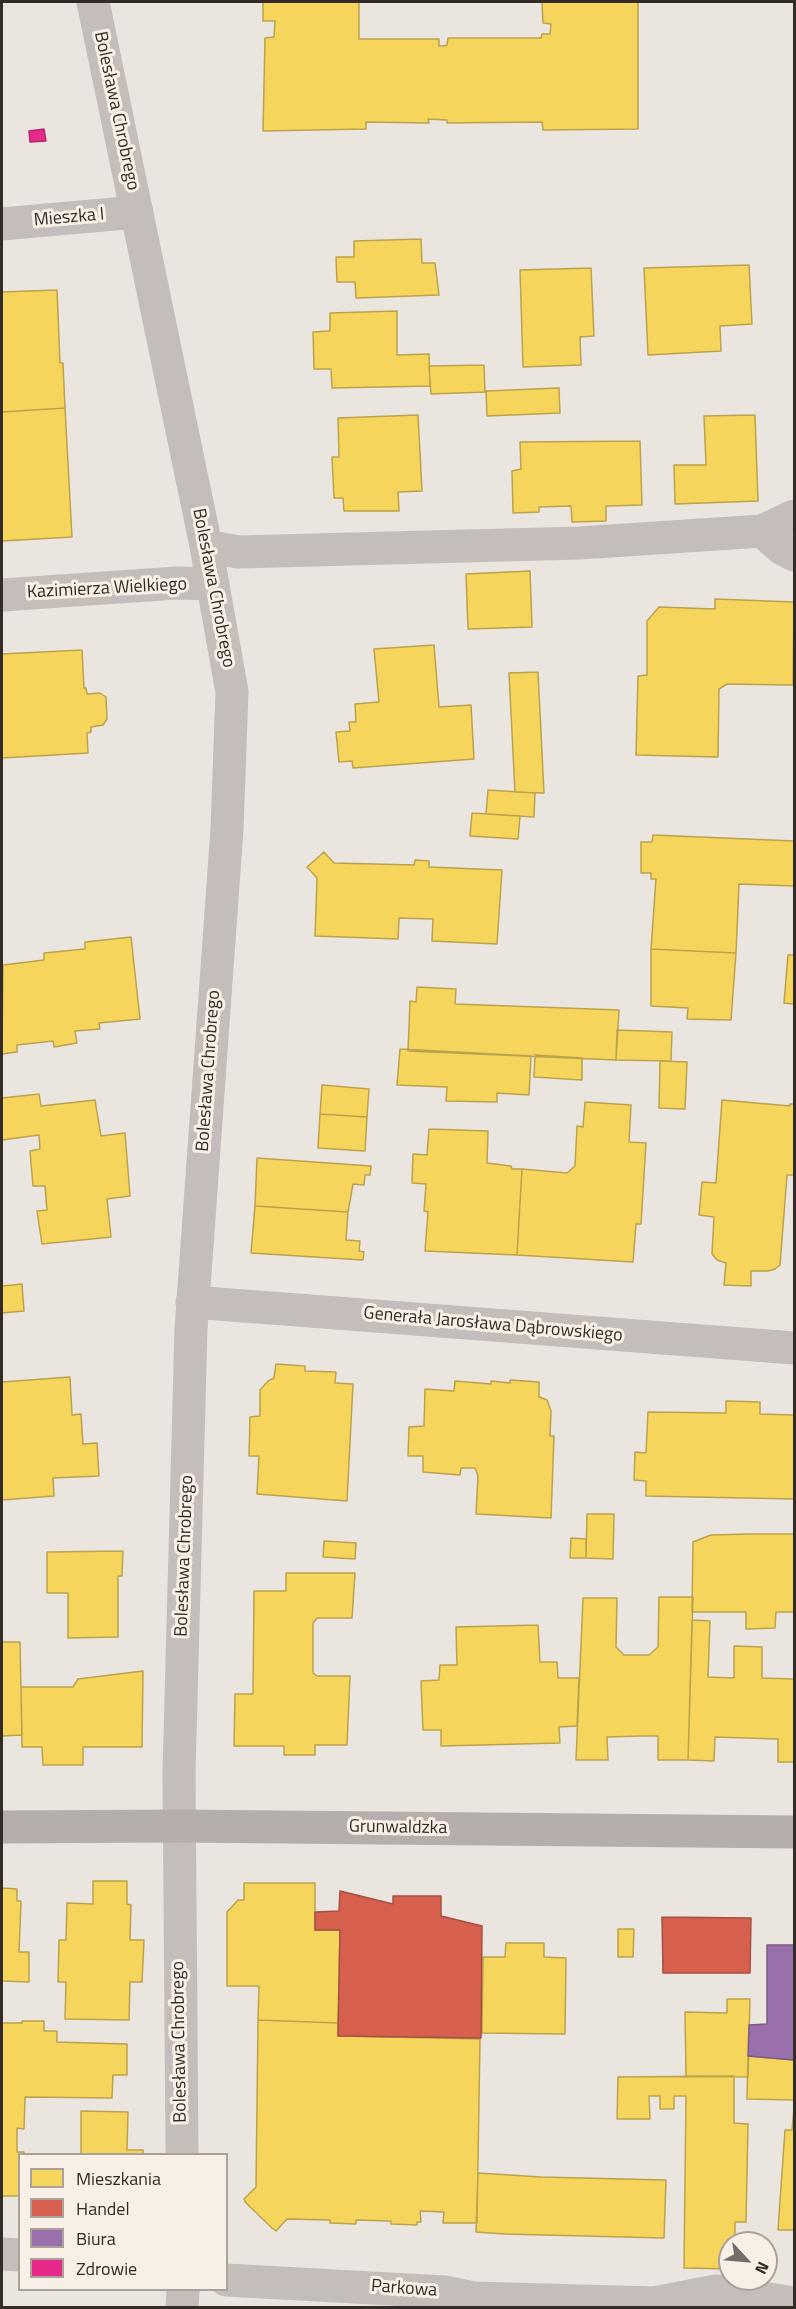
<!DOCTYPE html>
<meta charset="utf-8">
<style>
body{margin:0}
#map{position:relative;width:796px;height:2309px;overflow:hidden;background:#ebe5e0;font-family:"Titillium Web",sans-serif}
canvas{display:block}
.frame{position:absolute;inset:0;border:3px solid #342b27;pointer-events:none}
.legend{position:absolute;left:18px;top:2153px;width:210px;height:138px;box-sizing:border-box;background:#f8efe7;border:2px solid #aaa19a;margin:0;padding:8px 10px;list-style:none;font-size:18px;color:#342b27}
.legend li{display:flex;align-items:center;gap:12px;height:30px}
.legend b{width:30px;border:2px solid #aaa19a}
.north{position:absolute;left:718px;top:2231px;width:60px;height:60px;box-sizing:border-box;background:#f8efe7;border:2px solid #aaa19a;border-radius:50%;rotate:116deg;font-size:16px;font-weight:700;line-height:24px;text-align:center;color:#342b27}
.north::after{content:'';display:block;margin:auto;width:21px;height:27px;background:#746c68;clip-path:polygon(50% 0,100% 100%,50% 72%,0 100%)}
</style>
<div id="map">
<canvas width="796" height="2309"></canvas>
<div class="frame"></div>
<ul class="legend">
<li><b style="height:16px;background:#f6d55c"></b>Mieszkania</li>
<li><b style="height:16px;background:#d6604d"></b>Handel</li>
<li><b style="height:16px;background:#9970ab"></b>Biura</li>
<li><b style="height:16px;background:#e7298a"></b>Zdrowie</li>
</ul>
<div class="north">N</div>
</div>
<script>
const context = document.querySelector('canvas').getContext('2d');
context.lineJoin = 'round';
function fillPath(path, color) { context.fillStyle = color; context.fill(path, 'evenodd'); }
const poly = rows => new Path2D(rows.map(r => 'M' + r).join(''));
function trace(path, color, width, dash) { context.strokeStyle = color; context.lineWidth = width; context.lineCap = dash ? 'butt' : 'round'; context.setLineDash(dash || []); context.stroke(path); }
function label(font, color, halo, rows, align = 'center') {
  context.font = font + ' "Titillium Web",sans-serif'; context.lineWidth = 6; context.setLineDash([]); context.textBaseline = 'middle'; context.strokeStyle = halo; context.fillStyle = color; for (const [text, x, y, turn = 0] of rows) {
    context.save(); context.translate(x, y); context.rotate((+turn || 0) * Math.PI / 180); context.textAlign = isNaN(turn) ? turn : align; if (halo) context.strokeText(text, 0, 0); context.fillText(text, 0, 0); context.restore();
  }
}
const homes = poly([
 [263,2,359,2,359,39,439,39,439,46,443,46,447,45,448,38,541,38,542,34,550,34,551,24,543,23,542,2,638,2,638,129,543,130,542,122,447,123,447,120,428,119,429,123,366,122,366,129,263,131,265,38,274,37,275,21,263,21,263,2],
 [421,239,422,263,435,263,439,295,356,298,355,282,337,282,336,257,354,257,354,241,421,239],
 [749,265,752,324,720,326,721,351,648,355,644,268,749,265],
 [591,268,594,336,580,337,581,365,523,367,520,270,591,268],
 [57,290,60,363,63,363,65,408,2,412,2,292,57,290],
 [397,311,397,355,429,354,430,386,332,388,331,369,314,369,313,332,330,331,330,313,397,311],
 [484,365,485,392,431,394,429,366,484,365],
 [559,388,560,413,487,416,486,391,559,388],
 [65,408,72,537,2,541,2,412,65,408],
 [418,415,422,491,398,492,399,511,344,511,343,498,334,498,332,457,339,457,338,418,418,415],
 [755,415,758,501,675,504,674,465,706,465,704,416,755,415],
 [640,441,642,505,606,506,606,521,572,522,571,506,539,507,539,512,513,513,512,471,521,469,520,442,640,441],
 [530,571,532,627,468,629,466,574,530,571],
 [715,599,794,602,793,685,727,684,719,689,718,757,636,755,638,676,647,675,647,621,659,607,715,609,715,599],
 [434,645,439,707,471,705,474,759,353,768,352,761,339,762,336,732,350,731,349,722,356,722,355,704,379,702,374,649,434,645],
 [82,650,84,688,86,688,87,694,100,693,106,697,107,719,103,725,91,727,91,732,87,733,88,753,2,758,2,654,82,650],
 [538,672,544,793,515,792,509,673,538,672],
 [488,790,535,793,534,817,486,814,488,790],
 [472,813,520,816,518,839,470,836,472,813],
 [653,835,794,841,794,886,739,884,736,953,651,949,656,879,651,879,651,873,641,873,641,842,652,842,653,835],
 [324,852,334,863,414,865,415,860,429,861,429,867,502,870,497,944,432,941,433,919,399,918,398,939,315,936,317,878,307,867,324,852],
 [131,937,140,1019,99,1023,100,1029,75,1031,77,1043,54,1047,53,1041,17,1045,17,1052,2,1054,3,965,44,960,44,953,85,949,85,942,131,937],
 [651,949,736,953,731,1020,687,1019,688,1008,651,1006,651,949],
 [788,955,794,955,794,1004,784,1003,788,955],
 [417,987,456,989,455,1004,619,1010,616,1060,408,1051,410,1001,416,1002,417,987],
 [617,1030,672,1032,671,1061,616,1060,617,1030],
 [400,1049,531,1056,529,1095,497,1093,497,1102,446,1101,447,1087,397,1085,400,1049],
 [535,1055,582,1058,582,1080,534,1077,535,1055],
 [660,1061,687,1062,685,1109,659,1108,660,1061],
 [322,1085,369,1089,367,1117,320,1114,322,1085],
 [39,1094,41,1106,95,1100,101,1136,125,1133,130,1196,107,1199,111,1237,42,1244,37,1211,47,1210,45,1186,33,1186,30,1151,40,1149,39,1135,2,1140,2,1098,39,1094],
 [722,1100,790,1106,790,1104,794,1104,794,1175,787,1175,780,1265,775,1269,768,1271,751,1271,751,1286,724,1285,726,1263,717,1260,712,1254,714,1217,699,1215,702,1182,716,1183,722,1100],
 [585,1102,631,1105,629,1142,646,1143,641,1224,636,1224,633,1262,517,1255,522,1169,567,1173,575,1166,577,1126,583,1127,585,1102],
 [320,1114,367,1117,365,1151,318,1148,320,1114],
 [429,1129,488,1131,487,1163,511,1166,512,1169,522,1169,517,1255,425,1251,428,1212,424,1211,426,1184,412,1183,413,1154,427,1155,429,1129],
 [257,1158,371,1166,370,1175,365,1175,364,1185,353,1184,348,1212,255,1206,257,1158],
 [255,1206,348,1212,346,1240,360,1241,359,1251,364,1252,363,1260,251,1253,255,1206],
 [22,1284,24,1311,2,1313,2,1286,22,1284],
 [276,1364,305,1366,305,1371,336,1372,335,1383,353,1384,347,1501,257,1494,259,1456,249,1456,250,1417,260,1416,260,1390,268,1381,274,1378,276,1364],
 [70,1377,72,1415,81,1414,83,1444,97,1443,99,1476,53,1478,54,1496,2,1500,2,1382,70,1377],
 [510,1380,539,1382,539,1397,547,1400,551,1411,550,1436,554,1436,551,1518,476,1514,478,1476,475,1468,461,1468,460,1475,423,1472,423,1456,408,1456,409,1427,424,1426,425,1389,454,1391,455,1381,491,1384,491,1381,510,1383,510,1380],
 [726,1401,760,1402,760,1414,794,1415,794,1499,646,1496,646,1481,634,1480,635,1452,646,1453,648,1412,726,1413,726,1401],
 [587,1514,614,1514,613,1559,586,1558,587,1514],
 [750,1534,794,1534,794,1647,794,1612,776,1612,775,1628,746,1629,746,1612,692,1612,693,1542,711,1535,750,1534],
 [571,1538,586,1539,586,1558,570,1558,571,1538],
 [324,1541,356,1543,355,1559,323,1557,324,1541],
 [123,1551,122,1576,118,1576,118,1637,68,1638,68,1593,47,1593,47,1552,123,1551],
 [286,1573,355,1573,352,1618,317,1618,313,1623,313,1673,317,1676,350,1676,347,1745,315,1745,315,1755,284,1755,284,1746,234,1746,235,1694,253,1694,254,1591,286,1591,286,1573],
 [659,1597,693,1597,688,1760,658,1760,658,1736,642,1736,607,1737,608,1760,576,1760,583,1598,617,1598,616,1647,624,1655,649,1655,658,1647,659,1597],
 [692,1620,710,1621,708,1677,734,1678,734,1646,762,1647,762,1678,794,1679,794,1762,778,1762,778,1739,715,1737,714,1761,688,1760,692,1620],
 [538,1625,540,1662,557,1662,558,1678,579,1678,577,1726,559,1727,560,1743,441,1746,441,1730,423,1730,421,1681,439,1680,440,1665,457,1665,456,1627,538,1625],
 [2,1642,20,1642,22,1735,2,1736,2,1642],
 [143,1671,142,1747,83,1747,83,1765,43,1765,42,1747,22,1747,21,1687,73,1687,78,1679,143,1671],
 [93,1881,127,1881,127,1904,131,1905,130,1940,144,1940,142,1982,130,1982,129,2020,65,2019,66,1982,58,1982,59,1940,66,1940,67,1903,93,1904,93,1881],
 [244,1883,315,1883,315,1930,340,1930,338,2023,258,2020,259,1986,227,1986,227,1912,238,1900,244,1900,244,1883],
 [2,1888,17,1889,17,1901,21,1901,19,1952,29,1952,29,1982,2,1981,2,1888],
 [618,1929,634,1929,633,1957,618,1957,618,1929],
 [506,1943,544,1943,544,1957,566,1958,565,2034,482,2033,483,1957,505,1957,506,1943],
 [727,1999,750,1999,748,2077,686,2076,685,2012,727,2013,727,1999],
 [258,2020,338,2023,338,2036,480,2039,477,2223,443,2223,444,2212,420,2211,421,2222,417,2222,417,2225,391,2224,391,2221,356,2220,356,2224,330,2223,330,2220,287,2219,276,2231,272,2228,246,2203,244,2199,256,2187,258,2020],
 [22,2021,44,2021,44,2031,57,2031,57,2042,127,2044,127,2075,113,2075,112,2098,25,2097,24,2129,17,2128,17,2152,24,2152,24,2154,20,2154,20,2196,2,2196,2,2023,22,2023,22,2021],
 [748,2056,794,2060,794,2100,747,2099,748,2056],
 [734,2076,734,2123,748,2124,746,2222,735,2222,735,2243,730,2243,730,2269,684,2268,686,2096,674,2096,674,2109,660,2109,660,2096,649,2096,650,2119,617,2119,618,2077,734,2076],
 [794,2108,794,2230,778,2230,785,2130,792,2130,794,2108],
 [81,2111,128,2112,127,2150,143,2150,143,2154,81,2154,81,2111],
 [478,2173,541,2177,666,2180,664,2238,505,2234,476,2232,478,2173]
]);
fillPath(homes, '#f6d55c');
trace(homes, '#bca24c', 1.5);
const shops = poly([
 [340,1891,393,1904,393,1896,441,1896,441,1916,482,1926,481,2038,338,2036,340,1930,315,1930,315,1912,339,1911,340,1891],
 [662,1917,751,1918,750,1973,663,1973,662,1917]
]);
fillPath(shops, '#d6604d');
trace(shops, '#a55042', 1.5);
const offices = poly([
 [767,1945,794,1945,794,2060,748,2056,749,2025,767,2024,767,1945]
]);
fillPath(offices, '#9970ab');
trace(offices, '#7b5b83', 1.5);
const health = poly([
 [44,129,46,141,30,142,29,131,44,129]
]);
fillPath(health, '#e7298a');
trace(health, '#b12a6c', 1.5);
trace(poly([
 [93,2,206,546,232,692,227,829,191,1329,179,1773,182,2154],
 [2,224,137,212],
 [794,516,762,531,781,548,794,555],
 [206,546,238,552,580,543,762,531],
 [2,595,177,583,213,584],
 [192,1302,794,1348],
 [2,2254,20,2255],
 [226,2280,445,2292,473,2298,654,2303,716,2291,794,2303],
 [182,2308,183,2290]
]), '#c4bdb9', 33);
trace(poly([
 [2,1827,178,1826,794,1832]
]), '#b5aeaa', 33);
label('18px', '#342b27', '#f8efe7', [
 ["Bolesława Chrobrego",116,111,78],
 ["Mieszka I",69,218,-5],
 ["Bolesława Chrobrego",213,588,79],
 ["Kazimierza Wielkiego",107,589,-3],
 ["Bolesława Chrobrego",209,1071,-86],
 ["Generała Jarosława Dąbrowskiego",493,1325,5],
 ["Bolesława Chrobrego",185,1556,-88],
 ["Grunwaldzka",398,1828,1],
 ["Bolesława Chrobrego",180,2042,-91],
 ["Parkowa",404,2289,4]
]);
</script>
